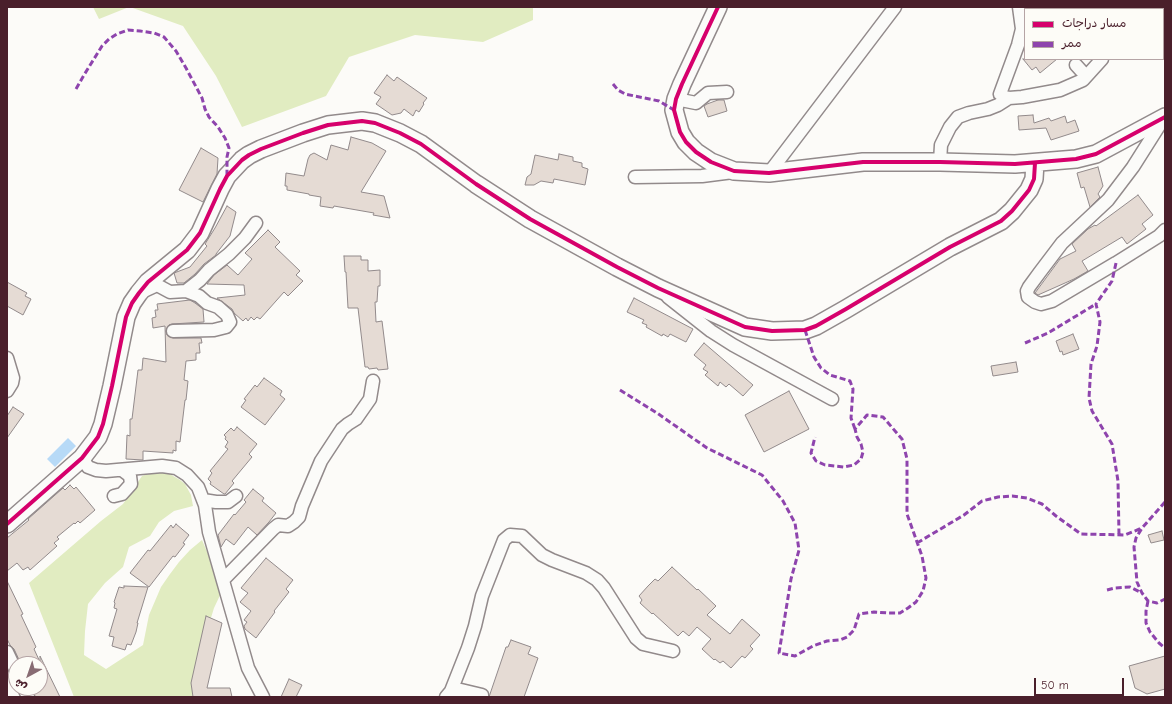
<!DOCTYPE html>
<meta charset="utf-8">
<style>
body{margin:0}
#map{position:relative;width:1172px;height:704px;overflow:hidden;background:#fcfbf8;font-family:"Comic Neue","Playpen Sans Arabic",sans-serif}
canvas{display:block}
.frame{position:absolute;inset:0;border:8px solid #4a1f2b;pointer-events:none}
.legend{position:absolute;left:1024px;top:8px;width:140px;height:52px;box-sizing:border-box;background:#fdfcf7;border:1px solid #b5a4a5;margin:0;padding:5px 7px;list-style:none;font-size:12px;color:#4a1f2b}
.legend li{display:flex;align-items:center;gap:8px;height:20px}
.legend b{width:20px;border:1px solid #b5a4a5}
.north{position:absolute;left:8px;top:656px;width:40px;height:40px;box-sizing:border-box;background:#fdfcf7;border:1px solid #b5a4a5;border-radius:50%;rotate:220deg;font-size:11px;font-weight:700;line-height:16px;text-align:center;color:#4a1f2b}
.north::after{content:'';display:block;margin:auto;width:14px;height:18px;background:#886c73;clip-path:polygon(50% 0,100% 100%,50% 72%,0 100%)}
.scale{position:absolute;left:1034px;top:678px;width:90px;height:18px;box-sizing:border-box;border:2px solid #4a1f2b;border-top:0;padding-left:5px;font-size:12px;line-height:14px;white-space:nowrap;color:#4a1f2b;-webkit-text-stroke:3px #fdfcf7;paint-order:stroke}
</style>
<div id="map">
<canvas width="1172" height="704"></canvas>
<div class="frame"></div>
<ul class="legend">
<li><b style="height:5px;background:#d6006c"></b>مسار دراجات</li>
<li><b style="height:5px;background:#8e44ad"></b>ممر</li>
</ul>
<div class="north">ش</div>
<div class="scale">50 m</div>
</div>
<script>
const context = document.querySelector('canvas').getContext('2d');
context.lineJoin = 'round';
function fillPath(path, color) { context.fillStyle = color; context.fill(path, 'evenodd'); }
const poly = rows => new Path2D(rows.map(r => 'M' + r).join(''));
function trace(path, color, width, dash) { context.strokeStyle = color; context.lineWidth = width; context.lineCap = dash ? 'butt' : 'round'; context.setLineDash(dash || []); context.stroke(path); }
fillPath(poly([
 [93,7,129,7,99,19],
 [130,7,533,7,533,20,483,42,415,35,349,57,326,96,242,127,216,76,183,26],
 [155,472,168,473,180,480,185,484,191,495,193,506,174,511,159,522,150,536,129,547,123,567,105,583,88,604,85,631,84,655,106,669,143,645,149,615,161,587,170,574,179,562,190,550,202,540,223,589,214,608,194,673,198,697,74,697,29,583,101,521,123,504,142,476]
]), '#e1ecc1');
fillPath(poly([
 [68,438,76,446,55,467,47,459]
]), '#b7daf7');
const building = poly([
 [1023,59,1057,59,1040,73,1036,67,1032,70,1023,59],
 [387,75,394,81,397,77,427,98,423,103,424,104,419,112,416,110,413,116,404,109,401,113,392,115,376,104,381,97,374,93,387,75],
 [718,100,724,100,727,111,708,117,704,106,707,104,718,100],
 [1033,115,1034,123,1049,118,1051,121,1065,116,1067,123,1075,120,1079,131,1051,140,1046,128,1019,130,1018,116,1033,115],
 [351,137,372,143,386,151,361,192,384,196,390,218,373,215,374,213,334,206,333,208,320,206,321,197,309,195,309,194,287,190,287,186,285,186,286,173,304,176,308,159,310,155,314,153,327,160,331,145,348,150,351,137],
 [201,148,218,158,217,174,203,202,179,190,201,148],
 [559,154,573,157,573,161,582,163,582,167,588,169,585,185,554,179,553,183,541,181,534,185,525,185,527,177,531,174,535,155,558,160,559,154],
 [1098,167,1103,186,1098,194,1100,197,1090,207,1084,187,1081,188,1077,173,1098,167],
 [1138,195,1153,215,1142,224,1146,229,1127,244,1122,237,1082,261,1088,271,1074,279,1038,295,1035,293,1060,259,1076,251,1072,244,1088,229,1095,225,1096,226,1138,195],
 [227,206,236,212,230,236,216,254,216,255,204,264,195,274,184,283,177,283,174,273,190,267,207,246,205,244,215,228,227,206],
 [268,230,280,242,275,247,300,271,296,275,303,281,288,296,284,292,260,319,257,317,254,320,251,317,248,321,246,318,243,321,234,313,232,309,217,298,245,295,244,285,207,284,214,275,227,265,238,275,252,259,245,253,268,230],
 [344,256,361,256,361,260,368,260,368,271,380,270,380,286,378,286,377,302,375,302,376,322,382,321,388,369,378,370,377,368,369,369,368,367,365,367,358,308,348,308,346,272,345,272,344,256],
 [7,282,27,293,25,296,31,299,23,315,7,306,7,282],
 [634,298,693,329,686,342,670,334,668,337,663,334,662,336,646,327,647,325,642,323,644,320,627,312,634,298],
 [190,300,195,303,203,309,204,322,172,324,169,325,166,331,167,335,173,338,201,338,202,343,199,343,200,353,196,353,196,360,186,361,184,380,188,381,186,400,185,400,180,442,176,441,176,451,173,450,173,453,143,451,143,460,126,459,127,435,130,436,130,419,132,419,138,370,142,370,143,358,166,362,165,326,153,328,152,318,156,317,155,310,158,310,157,304,190,300],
 [1073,334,1079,349,1063,355,1062,351,1060,352,1056,341,1073,334],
 [704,343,753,385,743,396,729,384,726,387,720,382,718,386,705,375,708,372,703,369,706,365,694,355,704,343],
 [1016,362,1018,372,993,376,991,366,1016,362],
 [264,378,282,391,280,395,285,399,265,425,241,407,246,400,244,399,255,385,257,387,264,378],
 [789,391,809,429,764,452,745,415,789,391],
 [13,407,24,414,7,438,7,416,13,407],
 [237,427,257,444,249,454,252,457,232,481,234,483,225,494,224,494,210,484,211,482,208,479,212,473,210,471,228,449,225,447,228,442,225,439,226,437,224,435,231,428,234,431,237,427],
 [70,485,74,489,76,487,95,510,80,523,78,521,75,524,74,523,57,537,59,539,54,543,57,546,30,570,28,567,23,570,17,563,7,571,7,538,29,520,28,519,63,488,65,490,70,485],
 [253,489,264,498,262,501,276,513,269,522,257,535,248,527,234,545,226,539,221,547,218,535,234,514,235,515,246,502,244,500,253,489],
 [176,524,189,535,183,543,185,544,175,557,173,556,149,587,130,573,148,550,150,551,171,525,173,528,176,524],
 [1162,531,1164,540,1151,543,1148,535,1162,531],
 [266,558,293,580,286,589,289,592,274,611,275,612,256,638,245,629,244,626,247,622,244,620,251,611,240,602,248,593,241,588,266,558],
 [672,567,697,590,698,589,716,606,707,615,730,634,742,619,760,635,750,646,753,649,745,658,742,656,731,668,723,661,720,663,715,659,714,660,702,649,711,639,697,627,689,636,683,631,678,636,653,613,652,614,640,603,642,600,639,596,648,586,655,579,658,581,672,567],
 [7,581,23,614,21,615,36,647,34,649,40,662,40,656,60,697,35,697,32,688,40,688,40,664,21,664,14,649,10,645,7,639,7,581],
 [124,586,148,587,137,623,138,623,136,632,131,645,127,644,125,650,112,646,114,637,109,636,117,609,114,608,115,603,114,602,119,587,124,588,124,586],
 [206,616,222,623,207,688,230,688,232,697,193,697,191,683,206,616],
 [511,640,531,647,528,654,538,658,524,697,489,697,506,647,508,647,511,640],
 [1165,656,1165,689,1147,694,1135,688,1129,666,1165,656],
 [289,679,302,685,296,697,281,697,289,679]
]);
fillPath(building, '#e5dbd4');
trace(building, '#928a8b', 1);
const street = poly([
 [1019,7,1022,29,1018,45,1000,94,1004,97,1009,98,1022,97,1060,90,1083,80,1102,59],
 [1133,7,1134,9],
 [1163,12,1165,11],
 [1076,65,1086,76],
 [676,99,696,103,708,93,727,92],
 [1164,118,1133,167,1108,200,1062,243,1040,272,1029,287,1027,291,1028,297,1035,302,1041,304,1052,301,1116,263,1159,236,1165,230],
 [940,162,941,145,950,127,958,117,969,113,988,109,998,105,1009,98],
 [769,173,895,7],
 [635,177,702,176,733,172],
 [144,291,157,285,170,292,186,291,200,280,209,270,229,254,245,238,256,223],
 [668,297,711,331,733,345,832,399],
 [173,331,214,330,226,327,230,322,227,315,218,307,207,303,199,296,186,291],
 [7,358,13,378,12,383,7,391],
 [82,458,88,467,96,470,106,471,162,466,176,468,187,475,198,487,205,505,209,532,248,668,263,697],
 [114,496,122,494,131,484,130,476,122,470],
 [203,500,216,502,228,502,236,496],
 [223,580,273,529,278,525,288,526,294,522,299,517,302,506,321,461,342,429,348,424,356,419,370,399,373,381],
 [7,652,16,671],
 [24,688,28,697],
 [451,691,461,690,482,695],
 [446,697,451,691,468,648,475,626,482,596,504,540,510,535,522,536,542,555,552,560,586,573,597,580,604,588,636,638,643,644,673,651]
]);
const secondary = poly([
 [718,7,682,84,676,99,674,110,680,132,686,142,696,152,711,162,734,171,769,173,863,162,940,162,1015,164,1076,159,1096,154,1165,117],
 [7,524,82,458,98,437,103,424,112,386,126,317,132,303,139,293,148,282,187,250,200,233,220,189,227,176,242,160,249,155,261,149,303,133,328,125,362,121,375,123,400,133,421,144,476,184,530,219,617,267,658,288,745,327,772,331,805,330,816,326,846,309,950,247,1001,221,1012,211,1029,190,1034,179,1035,163]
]);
trace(street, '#928a8b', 15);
trace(secondary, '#928a8b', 20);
trace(street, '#fbfbf9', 12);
trace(secondary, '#fbfbf9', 17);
trace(poly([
 [613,84,618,90,625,94,659,101,674,110],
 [76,89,84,75,102,46,109,39,117,34,128,30,140,31,154,33,164,37,176,51,186,68,202,98,205,109,209,117,218,127,225,138,229,148,227,157,227,176],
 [1116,263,1112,281,1096,304,1100,322,1097,346,1091,364,1089,398,1092,411,1112,444,1118,481,1119,535],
 [805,330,814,357,821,368,830,375,850,381,853,389,851,418,855,429],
 [1025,343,1048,333,1096,304],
 [620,390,657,413,707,448,762,475,783,501,795,523,799,550,791,579,779,653,795,656,813,646,827,641,840,640,847,637,854,630,859,614,874,612,889,613,900,613,908,608,916,602,923,591,926,578,922,556,907,514,907,459,902,439,883,417,867,415,855,429,857,437,861,444,863,452,861,459,854,465,844,467,825,465,816,461,811,453,815,437],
 [1165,502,1142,528,1136,538,1134,547,1137,582,1142,593,1148,601,1157,603,1165,599],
 [917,543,964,515,982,501,998,497,1012,496,1027,498,1042,504,1056,516,1081,534,1125,535,1142,528],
 [1107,590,1115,588,1130,587,1142,593],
 [1148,601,1146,611,1146,623,1150,632,1159,643,1165,648]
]), '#8e44ad', 3, [6, 3]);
trace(poly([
 [718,7,682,84,676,99,674,110,680,132,686,142,696,152,711,162,734,171,769,173,863,162,940,162,1015,164,1076,159,1096,154,1165,117],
 [7,524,82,458,98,437,103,424,112,386,126,317,132,303,139,293,148,282,187,250,200,233,220,189,227,176,242,160,249,155,261,149,303,133,328,125,362,121,375,123,400,133,421,144,476,184,530,219,617,267,658,288,745,327,772,331,805,330,816,326,846,309,950,247,1001,221,1012,211,1029,190,1034,179,1035,163]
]), '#d6006c', 4);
</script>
